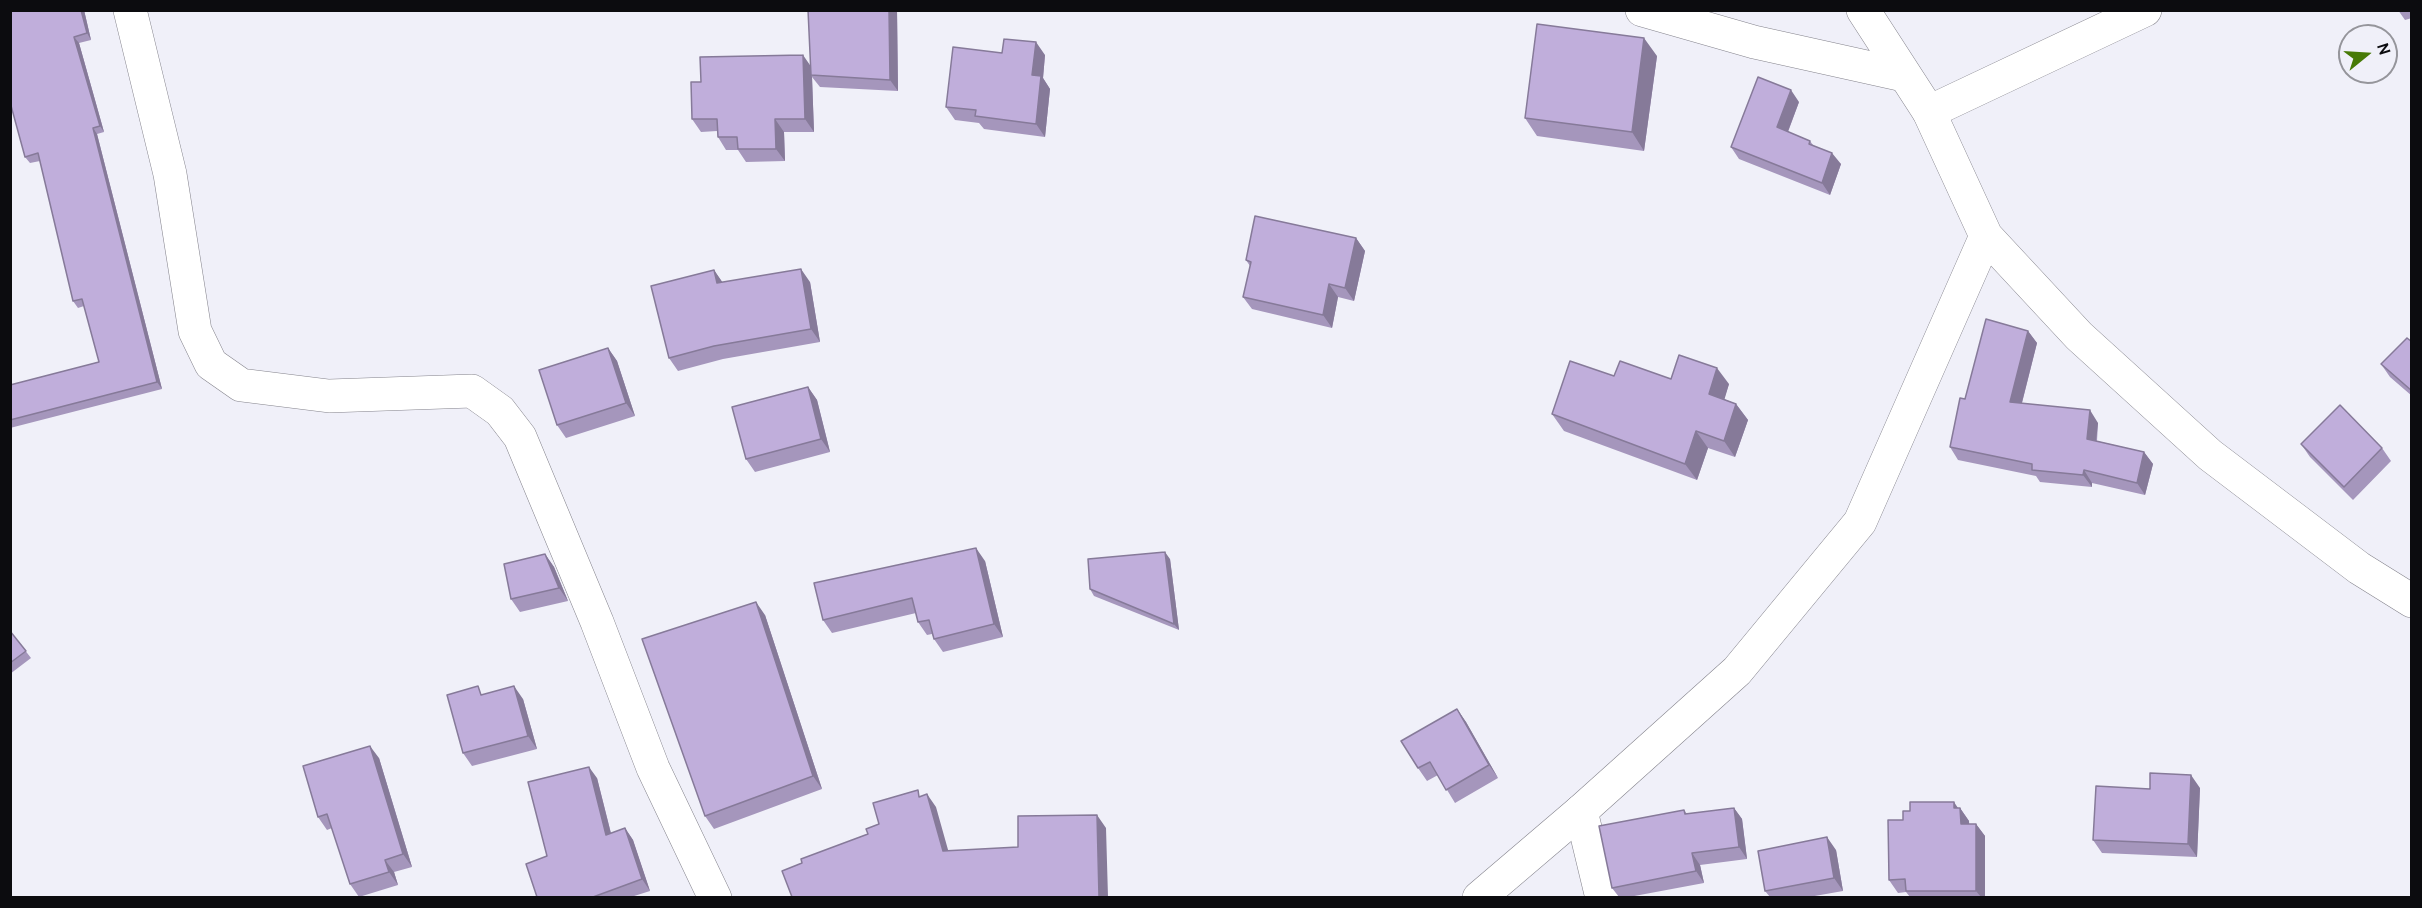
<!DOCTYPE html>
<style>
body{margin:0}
#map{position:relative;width:2422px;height:908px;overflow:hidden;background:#f0f0f9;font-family:Cabin,sans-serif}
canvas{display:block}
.frame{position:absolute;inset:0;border:12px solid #0c0c0f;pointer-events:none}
.north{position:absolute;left:2338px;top:24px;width:60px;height:60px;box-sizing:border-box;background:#f0f0f9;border:2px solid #95959b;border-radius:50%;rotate:72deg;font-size:16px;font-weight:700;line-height:24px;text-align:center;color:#0c0c0f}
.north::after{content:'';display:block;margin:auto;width:21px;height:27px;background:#477a07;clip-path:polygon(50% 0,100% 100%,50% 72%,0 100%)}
</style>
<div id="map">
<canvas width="2422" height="908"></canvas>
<div class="frame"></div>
<div class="north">N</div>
</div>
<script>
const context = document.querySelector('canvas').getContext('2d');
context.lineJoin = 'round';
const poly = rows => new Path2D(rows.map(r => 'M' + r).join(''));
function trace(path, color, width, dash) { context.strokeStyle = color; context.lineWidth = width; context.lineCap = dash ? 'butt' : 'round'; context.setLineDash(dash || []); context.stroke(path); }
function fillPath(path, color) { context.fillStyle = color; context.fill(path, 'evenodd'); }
const minor = poly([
 [130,10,170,174,195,331,211,364,241,385,329,396,472,391,500,411,520,437,597,622,653,768,715,898],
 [1642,10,1754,42,1903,75],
 [1929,112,2145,10],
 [1581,811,1602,898]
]);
const tertiary = poly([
 [1863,10,1929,112,1986,236,2079,336,2210,455,2359,568,2412,601],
 [1479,898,1581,811,1737,671,1860,522,1986,236]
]);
trace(minor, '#84838c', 34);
trace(tertiary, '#84838c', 34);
trace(minor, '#fff', 33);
trace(tertiary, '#fff', 33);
fillPath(poly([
 [84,10,91,40,79,43,104,132,97,134,162,389,10,428,10,385,99,362,84,306,78,308,73,301,40,161,30,163,25,157],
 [897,10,898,91,820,87,812,77,814,132,784,132,785,161,746,162,738,150,726,150,718,137,717,131,701,132,692,119,701,82,811,66],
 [2398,10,2412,10,2412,18,2405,20],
 [1002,53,1045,55,1043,78,1050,89,1045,137,984,129,979,123,955,120,946,107],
 [1657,56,1644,151,1537,136,1525,118],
 [1799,102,1788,132,1810,141,1813,145,1841,164,1830,195,1739,159,1731,147],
 [1356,238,1365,251,1354,301,1338,297,1332,328,1252,309,1243,297,1250,266,1246,260],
 [714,270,722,282,810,282,820,342,723,359,678,371,669,358],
 [2028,331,2037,343,2022,403,2098,423,2097,441,2144,452,2153,464,2145,495,2092,483,2092,487,2040,482,2036,476,1958,460,1950,447,1965,399],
 [2412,342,2412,396,2390,377,2381,364],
 [608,348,617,361,635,416,566,438,557,425],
 [1614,376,1671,379,1729,384,1724,399,1736,404,1748,420,1735,457,1708,448,1697,480,1564,431,1552,414],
 [808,387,817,400,830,452,755,472,746,459],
 [2301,444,2382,448,2391,461,2353,500,2310,457],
 [545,554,554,567,568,601,520,612,511,599],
 [1170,559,1179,630,1094,596,1090,589],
 [985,561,1003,637,943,652,934,639,932,634,927,635,918,622,916,613,832,633,823,620],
 [765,615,822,789,714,829,705,816],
 [10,631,31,658,10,674],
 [484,694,523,699,537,749,472,766,463,753],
 [1457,709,1466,722,1498,778,1455,803,1438,775,1427,781,1418,768],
 [379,758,412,867,394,872,398,885,359,897,350,884,332,828,327,830,318,817],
 [597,778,611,833,625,828,633,840,650,891,631,897,537,897,547,856],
 [2200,788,2197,857,2102,853,2093,840,2150,789],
 [1734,808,1742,819,1747,859,1700,865,1704,883,1629,897,1619,897,1612,888,1684,810,1687,814],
 [1958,808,1960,808,1969,821,1969,824,1976,824,1985,836,1985,897,1910,897,1906,892,1898,893,1889,880,1903,820],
 [1836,850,1843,891,1809,897,1770,897,1765,891]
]), '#a596bc');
fillPath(poly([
 [81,10,84,10,91,40,87,33],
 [889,10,897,10,898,91,890,80],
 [74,37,79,43,104,132,100,126],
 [1644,38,1657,56,1644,151,1632,132],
 [1036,42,1045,55,1043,78,1050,89,1045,137,1036,124,1032,75],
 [803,55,812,68,811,75,812,77,814,132,805,119],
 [1791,90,1799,102,1785,139,1777,127],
 [775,119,784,132,785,161,776,149],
 [93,128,97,134,162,389,157,382],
 [1832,153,1841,164,1830,195,1822,183],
 [1356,238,1365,251,1354,301,1345,288],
 [801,269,810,282,820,342,811,329],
 [714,270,723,283,717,283],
 [1329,284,1338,297,1332,328,1323,315],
 [2028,331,2037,343,2019,414,2010,402],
 [608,348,617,361,635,416,626,403],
 [1717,368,1729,384,1721,411,1709,394],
 [808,387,817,400,830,452,821,439],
 [1736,404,1748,420,1735,457,1724,441],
 [2090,410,2098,423,2095,451,2087,439],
 [1696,431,1708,448,1697,480,1685,464],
 [2144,452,2153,464,2145,495,2137,483],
 [2084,470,2092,483,2092,487,2083,475],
 [976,548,985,561,1003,637,994,624],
 [1165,552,1170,559,1179,630,1174,624],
 [545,554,554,567,568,601,559,588],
 [756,602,765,615,822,789,813,776],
 [514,686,523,699,537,749,528,736],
 [1457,709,1466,722,1498,778,1489,765],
 [370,746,379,758,412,867,403,854],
 [589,767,597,778,614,846,606,835],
 [2191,775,2200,788,2197,857,2188,844],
 [927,794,936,807,952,864,943,851],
 [1954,802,1960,811,1960,808,1969,821,1970,837,1961,824,1954,808],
 [1734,808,1742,819,1747,859,1739,847],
 [1097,815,1106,828,1108,897,1099,897],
 [1976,824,1985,836,1985,897,1981,897,1976,891],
 [625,828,633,840,650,891,642,879],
 [1827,837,1836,850,1843,891,1834,878],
 [1692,853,1700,865,1704,883,1696,871],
 [385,860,394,872,398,885,389,872]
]), '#867a99');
const building = poly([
 [10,10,81,10,87,33,74,37,100,126,93,128,157,382,10,420,10,385,99,362,82,299,73,301,38,153,25,157,10,102,10,10],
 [808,10,889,10,890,80,811,75,808,10],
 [1537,24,1644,38,1632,132,1525,118,1537,24],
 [1004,39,1036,42,1032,75,1041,76,1036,124,975,116,976,110,946,107,953,47,1002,53,1004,39],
 [803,55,805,119,775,119,776,149,738,149,737,137,718,137,717,119,692,119,691,82,701,82,700,57,803,55],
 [1758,77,1791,90,1777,127,1810,141,1809,144,1832,153,1822,183,1731,147,1758,77],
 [1255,216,1356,238,1345,288,1329,284,1323,315,1243,297,1251,262,1246,260,1255,216],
 [801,269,811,329,714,346,669,358,651,286,714,270,717,283,801,269],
 [1986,319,2028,331,2010,402,2090,410,2087,439,2144,452,2137,483,2084,470,2083,475,2032,470,2032,464,1950,447,1960,398,1965,399,1986,319],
 [2407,338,2412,342,2412,391,2381,364,2407,338],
 [608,348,626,403,557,425,539,370,608,348],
 [1679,355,1717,368,1709,394,1736,404,1724,441,1696,431,1685,464,1552,414,1570,361,1614,376,1620,361,1671,379,1679,355],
 [808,387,821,439,746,459,732,407,808,387],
 [2340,405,2382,448,2344,487,2301,444,2340,405],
 [976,548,994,624,934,639,929,620,918,622,912,598,823,620,814,583,976,548],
 [1165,552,1174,624,1090,589,1088,559,1165,552],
 [545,554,559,588,511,599,504,564,545,554],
 [756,602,813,776,705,816,642,639,756,602],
 [10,631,26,651,10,663,10,631],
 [478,686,481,695,514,686,528,736,463,753,447,695,478,686],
 [1457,709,1489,765,1446,790,1430,762,1418,768,1401,741,1457,709],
 [370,746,403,854,385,860,389,872,350,884,327,814,318,817,303,766,370,746],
 [589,767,606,835,625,828,642,879,593,897,537,897,526,864,547,856,528,782,589,767],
 [2150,773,2191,775,2188,844,2093,840,2096,786,2150,789,2150,773],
 [918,790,919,797,927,794,943,851,1018,847,1018,816,1097,815,1099,897,792,897,782,871,802,863,801,859,868,834,866,829,879,824,873,803,918,790],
 [1910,802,1954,802,1954,808,1960,808,1961,824,1976,824,1976,891,1906,891,1905,879,1889,880,1888,820,1903,820,1903,811,1910,811,1910,802],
 [1734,808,1739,847,1692,853,1696,871,1612,888,1599,826,1684,810,1685,814,1734,808],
 [1827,837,1834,878,1765,891,1758,851,1827,837]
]);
fillPath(building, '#c0aedb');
trace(building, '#867a99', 1.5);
</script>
